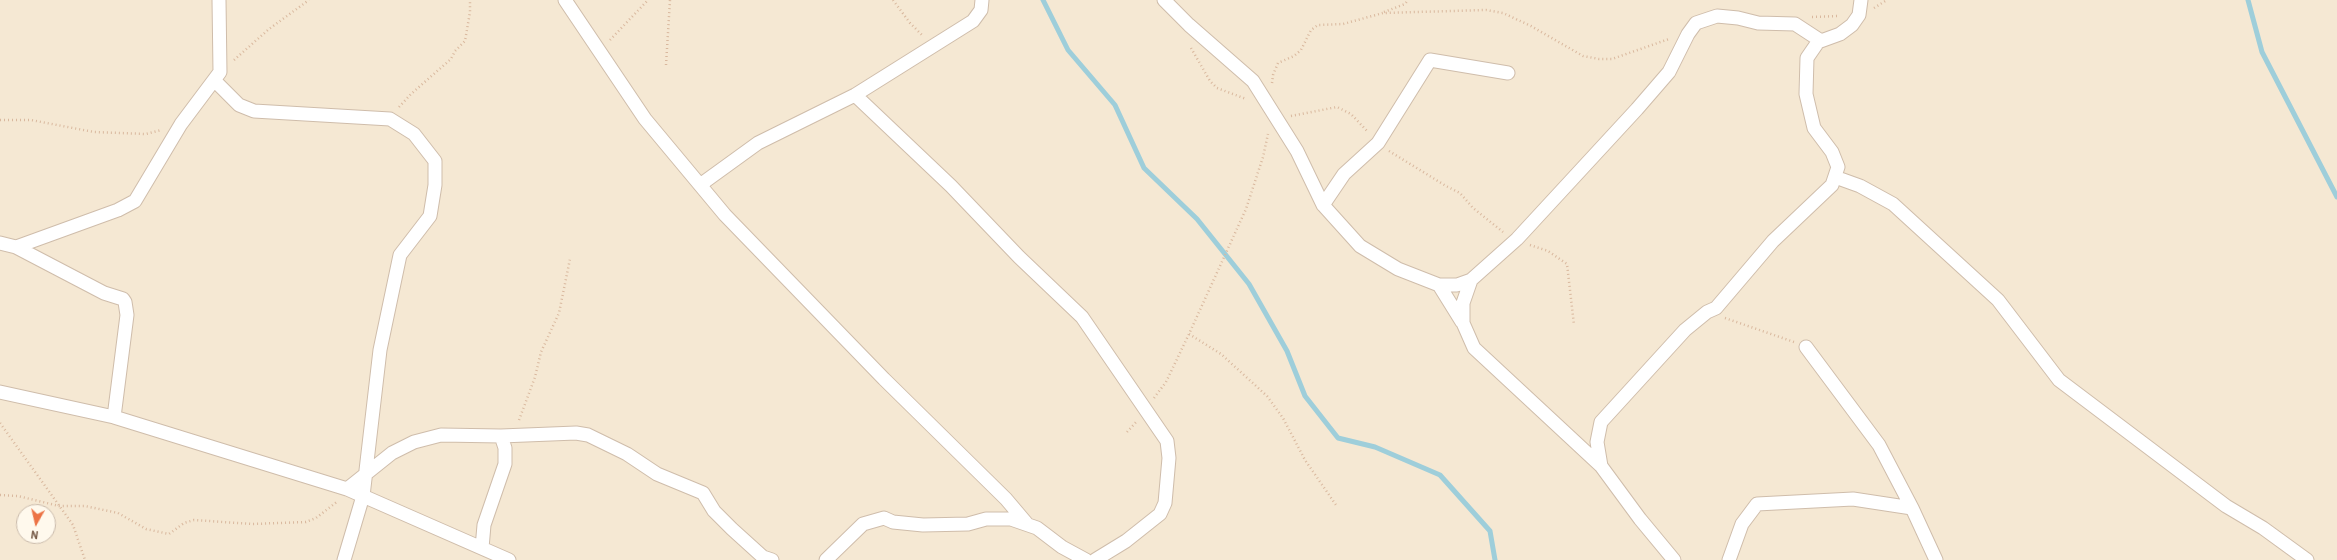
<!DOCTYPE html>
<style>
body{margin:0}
#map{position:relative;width:2337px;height:560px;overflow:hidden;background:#fdf5e5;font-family:Barlow,sans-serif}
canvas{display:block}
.north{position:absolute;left:16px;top:504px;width:40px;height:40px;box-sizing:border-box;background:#fff9ed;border:1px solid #c9baab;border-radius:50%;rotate:188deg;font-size:11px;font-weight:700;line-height:16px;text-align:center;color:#785c49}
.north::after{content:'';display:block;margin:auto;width:14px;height:18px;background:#ec7345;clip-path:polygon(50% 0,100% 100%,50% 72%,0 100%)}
</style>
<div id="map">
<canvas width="2337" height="560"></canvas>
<div class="north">N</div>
</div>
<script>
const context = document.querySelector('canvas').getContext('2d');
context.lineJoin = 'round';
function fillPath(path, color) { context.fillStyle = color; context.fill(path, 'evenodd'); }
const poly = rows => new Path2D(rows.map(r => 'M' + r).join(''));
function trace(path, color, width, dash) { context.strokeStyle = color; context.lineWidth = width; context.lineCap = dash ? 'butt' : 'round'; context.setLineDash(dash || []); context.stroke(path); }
fillPath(poly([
 [0,0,2337,0,2337,560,0,560],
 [24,512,48,512,48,536,24,536]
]), '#f5e8d3');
trace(poly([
 [1043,0,1068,50,1115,105,1144,168,1197,219,1249,284,1287,351,1305,396,1338,438,1375,447,1440,475,1490,531,1495,560],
 [2248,0,2262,52,2337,197]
]), '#9eceda', 5);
const minor = poly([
 [565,0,645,119,725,215,884,379,1006,499,1028,525],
 [1164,0,1189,25,1253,81,1297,151,1323,205,1360,246,1398,269,1439,285,1462,322],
 [214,80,239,105,254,111,390,119,414,134,435,161,435,185,430,216,400,255,380,350,363,496,344,560],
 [855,95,951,186,1019,257,1082,317,1167,441,1169,458,1165,503,1160,514,1126,541,1095,560],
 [1835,177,1860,186,1893,204,1998,300,2059,380,2226,506,2263,528,2307,560],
 [700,185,758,143,855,95,973,21,981,10,982,0],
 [1323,205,1344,174,1378,143,1430,60,1508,73],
 [0,243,16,247,104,293,123,299,125,302,127,315,114,417],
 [16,247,118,210,135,201,181,124,220,72,219,0],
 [1439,285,1457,285,1471,280],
 [1806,347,1879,445,1912,508],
 [0,392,114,417,347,489,509,560],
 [1601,466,1474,348,1463,323,1463,303,1471,280,1517,239,1637,109,1669,72,1688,34,1696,23,1717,16,1738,18,1758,23,1795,24,1821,41],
 [347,489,392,453,414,442,441,435,501,436,576,433,588,435,627,454,657,474,703,493,714,511,732,529,763,557,772,560],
 [482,548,484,525,505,464,505,448,501,436],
 [826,560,863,524,884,518,893,522,923,525,968,524,986,519,1011,519,1037,528,1062,547,1086,560],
 [1674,560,1640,519,1601,466,1597,442,1601,422,1685,330,1707,312,1716,308,1773,241,1832,185,1838,167,1832,152,1814,128,1806,94,1807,58,1818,42,1840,34,1852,25,1859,15,1861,0],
 [1729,560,1742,524,1757,504,1853,499,1912,508,1936,560]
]);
trace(minor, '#cfbdab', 15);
trace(poly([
 [893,0,910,23,923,36],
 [1874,8,1887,0],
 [1384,12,1405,4,1408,0],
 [1812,17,1839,16],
 [610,40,648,0],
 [1191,48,1210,81,1217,88,1246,99],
 [234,60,269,29,309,0],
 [666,65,670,0],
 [1272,83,1273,75,1278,63,1294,56,1301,50,1311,30,1318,25,1343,24,1383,13,1486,10,1503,13,1531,26,1583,56,1599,59,1612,59,1669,39],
 [399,107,411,94,451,59,455,51,465,41,470,12,470,0],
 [1291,116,1337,107,1351,114,1368,132],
 [0,120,31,120,94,132,146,134,161,130],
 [1389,151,1446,186,1460,193,1473,208,1503,232],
 [1530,245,1548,251,1567,264,1574,325],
 [1725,318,1794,342],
 [1189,334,1221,354,1267,396,1283,418,1305,460,1336,505],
 [1154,398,1166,382,1189,334,1246,209,1263,157,1268,134],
 [519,420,535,377,541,352,559,313,570,259],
 [0,423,73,525,85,560],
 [1127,432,1137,421],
 [0,495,18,496,59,506,85,506,118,513,146,529,169,534,184,523,194,520,252,524,306,522,316,518,338,501]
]), '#d9b89e', 2.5, [1, 3]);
trace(minor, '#fff', 13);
</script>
